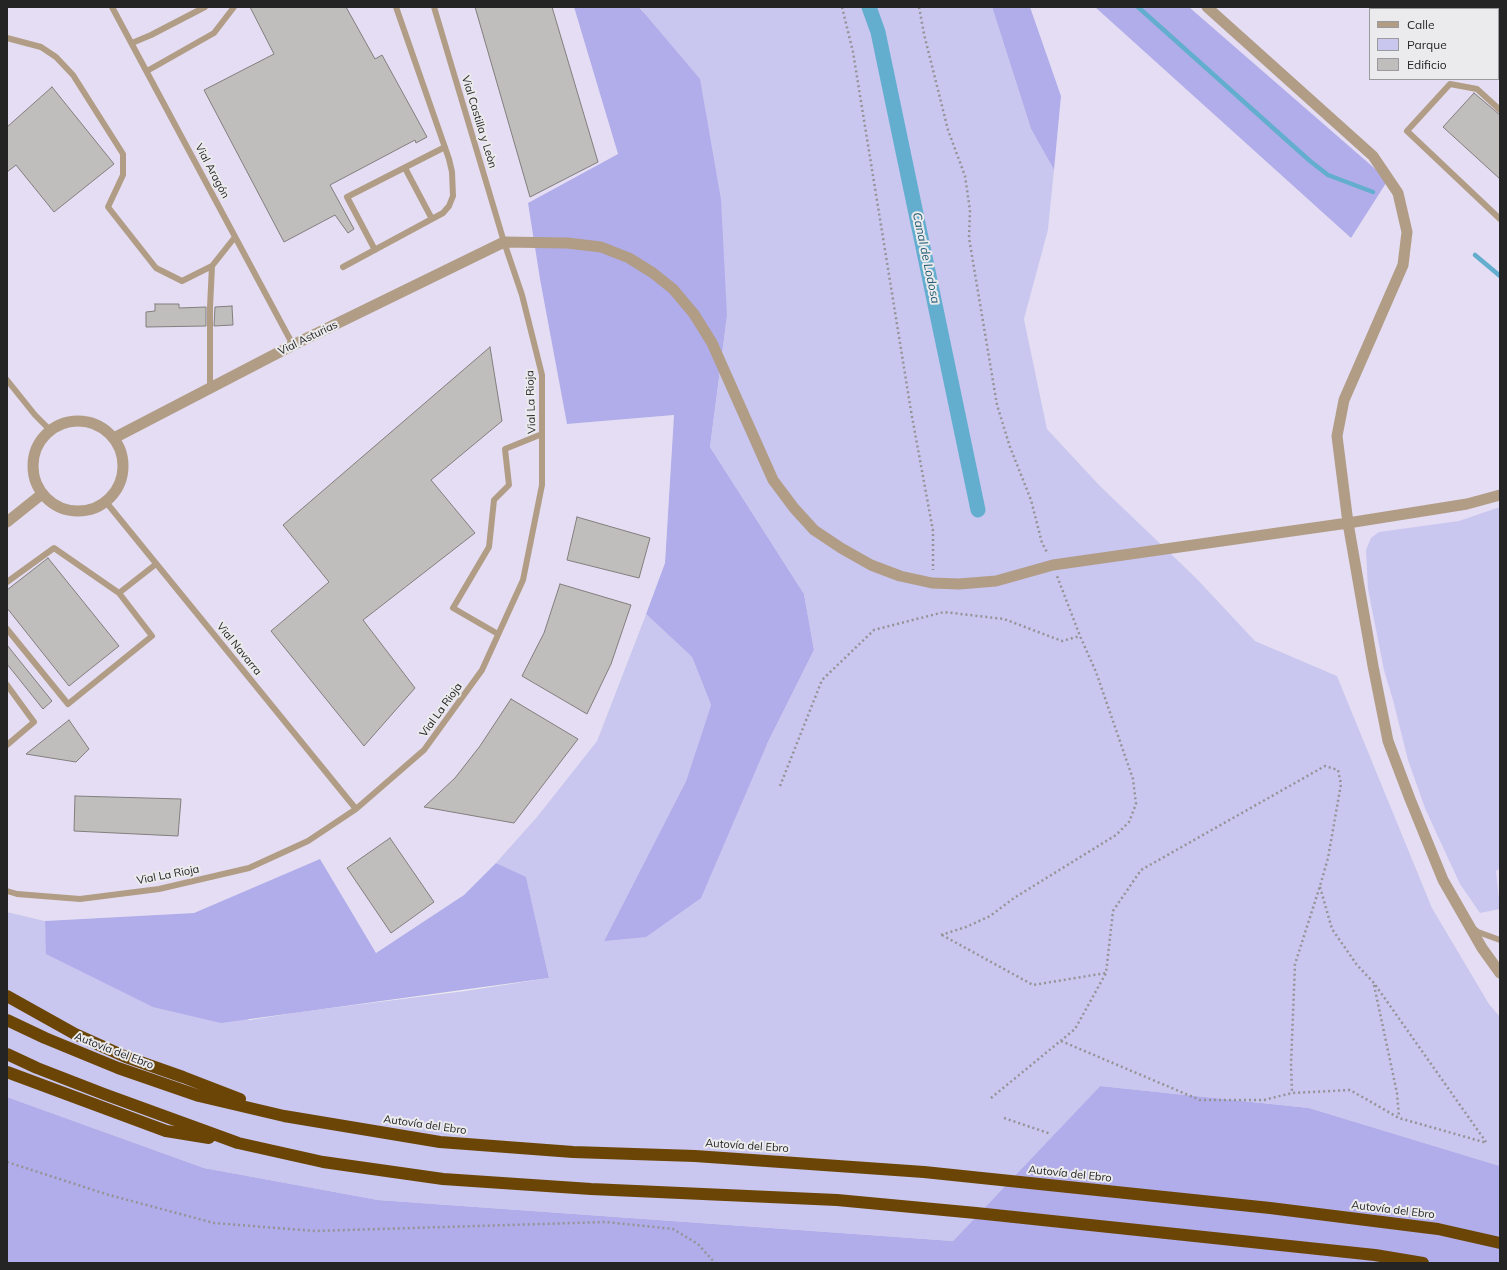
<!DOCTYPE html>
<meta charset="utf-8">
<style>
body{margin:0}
#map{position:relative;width:1507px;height:1270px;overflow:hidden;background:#ebebed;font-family:Mulish,sans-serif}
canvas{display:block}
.frame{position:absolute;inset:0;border:8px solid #242425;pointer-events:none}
.legend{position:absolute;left:1369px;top:8px;width:130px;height:72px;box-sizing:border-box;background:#ebebed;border:1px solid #9b9b9d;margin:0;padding:5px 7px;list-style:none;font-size:12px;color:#242425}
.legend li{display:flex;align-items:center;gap:8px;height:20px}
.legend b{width:20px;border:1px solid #9b9b9d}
</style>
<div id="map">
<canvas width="1507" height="1270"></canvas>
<div class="frame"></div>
<ul class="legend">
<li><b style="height:5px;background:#b19d86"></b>Calle</li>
<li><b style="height:11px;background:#c9c6ef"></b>Parque</li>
<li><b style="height:11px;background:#c0bdbd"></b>Edificio</li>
</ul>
</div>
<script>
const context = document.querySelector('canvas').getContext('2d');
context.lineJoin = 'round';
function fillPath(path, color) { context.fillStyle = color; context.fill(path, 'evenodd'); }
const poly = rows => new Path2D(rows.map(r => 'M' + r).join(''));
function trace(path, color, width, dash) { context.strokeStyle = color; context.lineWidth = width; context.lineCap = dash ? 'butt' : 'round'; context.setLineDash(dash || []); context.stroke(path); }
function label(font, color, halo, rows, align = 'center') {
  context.font = font + ' Mulish,sans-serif'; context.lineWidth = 4; context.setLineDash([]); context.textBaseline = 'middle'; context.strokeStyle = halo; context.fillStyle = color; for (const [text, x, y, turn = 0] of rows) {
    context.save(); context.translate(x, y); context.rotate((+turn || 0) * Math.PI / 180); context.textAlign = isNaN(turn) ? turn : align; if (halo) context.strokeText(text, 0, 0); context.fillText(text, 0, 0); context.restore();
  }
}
fillPath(poly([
 [7,7,574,7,618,154,528,203,567,424,674,415,665,563,597,741,521,838,464,895,376,953,320,859,194,913,45,921,7,912],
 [1030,7,1095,7,1351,238,1388,180,1189,7,1500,7,1500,1017,1489,1004,1432,908,1337,676,1255,641,1196,578,1100,486,1047,429,1024,319,1048,230,1061,96],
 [1370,9,1498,9,1498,79,1370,79]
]), '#e5ddf3');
fillPath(poly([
 [639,7,992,7,1031,129,1054,170,1048,230,1024,319,1047,429,1100,486,1196,578,1255,641,1337,676,1432,908,1489,1004,1500,1017,1500,1166,1309,1108,1100,1086,953,1241,378,1200,204,1168,7,1097,7,912,45,921,47,954,250,1020,300,1012,465,991,549,978,526,878,496,863,537,817,597,741,646,614,692,657,711,705,686,781,604,941,767,744,814,650,804,594,710,447,727,316,643,11],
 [1500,507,1500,868,1496,871,1500,909,1480,913,1460,884,1441,843,1425,808,1408,760,1393,700,1384,670,1368,589,1366,550,1371,538,1379,532,1459,521]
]), '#c9c6ef');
fillPath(poly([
 [574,7,639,7,700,79,721,200,727,316,710,447,804,594,814,650,767,744,701,898,646,937,604,941,686,781,711,705,692,657,646,614,665,563,674,415,567,424,540,279,528,203,618,154],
 [992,7,1030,7,1061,96,1054,170,1031,129],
 [1095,7,1189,7,1388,180,1351,238],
 [320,859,376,953,464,895,496,863,526,877,549,978,221,1023,153,1007,46,954,45,921,194,913],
 [1100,1086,1309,1108,1500,1166,1500,1263,7,1263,7,1097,204,1168,378,1200,953,1241]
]), '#b1acea');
trace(poly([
 [1138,7,1310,161,1328,175,1373,192],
 [1475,255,1500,276]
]), '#63aecf', 4.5);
trace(poly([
 [869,7,878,32,978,510]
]), '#63aecf', 15);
const building = poly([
 [250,7,346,7,375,59,382,55,427,137,416,143,415,140,330,185,354,229,348,233,335,215,284,242,204,90,274,54,250,7],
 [475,7,552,7,598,162,530,197,475,7],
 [52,87,114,164,54,212,16,165,7,172,7,127,52,87],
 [1474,93,1500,115,1500,179,1443,127,1474,93],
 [155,304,179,304,179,308,206,307,206,326,146,327,146,312,155,311,155,304],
 [232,306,233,325,214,326,215,307,232,306],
 [490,347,502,421,431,480,475,533,363,620,415,688,364,746,271,631,329,582,283,525,490,347],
 [577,517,650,538,639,578,567,560,577,517],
 [48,558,119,646,69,686,7,608,7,590,48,558],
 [560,584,631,605,611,664,587,714,522,676,544,633,560,584],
 [7,645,52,701,43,709,7,664,7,645],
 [511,699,578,739,514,823,424,807,455,778,480,746,511,699],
 [69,720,89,749,76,762,26,754,69,720],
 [75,796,181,799,178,836,74,831,75,796],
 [390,838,434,902,391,933,347,868,390,838]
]);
fillPath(building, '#c0bdbd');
trace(building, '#827f7e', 1);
trace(poly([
 [842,7,853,52,911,411,933,531,933,570],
 [919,7,924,34,948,130,965,176,970,210,969,238,997,405,1010,447,1031,500,1042,543,1048,554],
 [780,786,822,680,874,630,944,612,1004,619,1062,641,1080,636],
 [1320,887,1332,929,1357,965,1374,983,1486,1142],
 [941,935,966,927,990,916,1014,898,1116,835,1129,822,1136,804,1133,779,1096,672,1080,636,1057,576],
 [942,935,1033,985,1106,973],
 [1374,985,1397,1093,1399,1117],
 [1061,1041,1200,1100,1264,1100,1292,1093,1350,1090,1399,1118,1487,1143],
 [991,1098,1075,1029,1106,973,1113,911,1141,870,1325,766,1338,770,1341,784,1328,858,1320,886,1295,964,1291,1064,1292,1093],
 [1004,1118,1051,1134],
 [7,1162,109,1195,214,1223,315,1231,606,1222,673,1229,698,1244,715,1263]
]), '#949496', 2.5, [2, 3]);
trace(poly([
 [112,7,293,345],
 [7,38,41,47,56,57,73,75,123,154,123,175,108,207,156,268,182,281,212,266],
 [132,43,151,35,205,7],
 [147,71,214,33,234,7],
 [1500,110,1477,89,1450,84,1407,131,1500,219],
 [405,168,432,219],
 [375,250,347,197,445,147],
 [343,267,443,213,449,206,453,196,452,172,449,159,396,7],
 [7,380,35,415,50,430],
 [210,389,210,307,212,266,235,237],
 [106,502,356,809],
 [7,582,54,548,119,593,152,636,68,704,7,629],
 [119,593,156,564],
 [498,634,453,608,489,547,494,500,509,485,505,449,542,434],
 [7,685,34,722,7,745],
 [7,891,17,894,80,899,159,889,249,868,308,841,356,809,424,750,482,670,523,580,542,485,542,375,522,295,504,242,434,7],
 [1473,928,1478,932,1500,940]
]), '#b19d86', 6);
trace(poly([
 [1207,7,1373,156,1398,193,1407,232,1403,265,1344,400,1337,436,1348,523,1373,666,1388,741,1410,799,1443,880,1482,948,1500,973],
 '33 466a45 45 0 1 1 90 0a45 45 0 1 1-90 0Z',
 [114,438,293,345,504,242,567,243,601,247,629,258,653,273,673,289,694,314,712,343,773,480,794,508,814,530,841,548,871,565,900,576,932,583,959,584,996,581,1053,565,1348,523,1467,504,1500,495],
 [7,522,42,494]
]), '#b19d86', 11);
trace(poly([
 [7,996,75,1034,126,1057,183,1077,240,1099],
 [7,1020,45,1038,118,1068,199,1096,284,1116,440,1142,573,1152,695,1156,924,1172,1270,1208,1438,1229,1500,1243],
 [7,1054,37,1068,104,1094,238,1143,323,1162,443,1179,591,1189,837,1200,976,1213,1375,1255,1423,1263],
 [7,1072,166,1131,209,1138]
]), '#6b4505', 12);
label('11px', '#242425', '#ebebed', [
 ["Vial Castilla y Leòn",479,122,73],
 ["Vial Aragón",212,171,62],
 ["Vial Asturias",308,338,-26],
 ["Vial La Rioja",531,402,-92],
 ["Vial Navarra",239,649,51],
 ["Vial La Rioja",441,710,-54],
 ["Vial La Rioja",168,875,-11],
 ["Autovía del Ebro",114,1051,21],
 ["Autovía del Ebro",425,1125,8],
 ["Autovía del Ebro",747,1146,4],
 ["Autovía del Ebro",1070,1174,6],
 ["Autovía del Ebro",1393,1210,7]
]);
label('italic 12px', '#1f5a71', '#ebebed', [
 ["Canal de Lodosa",926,258,78]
]);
</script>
